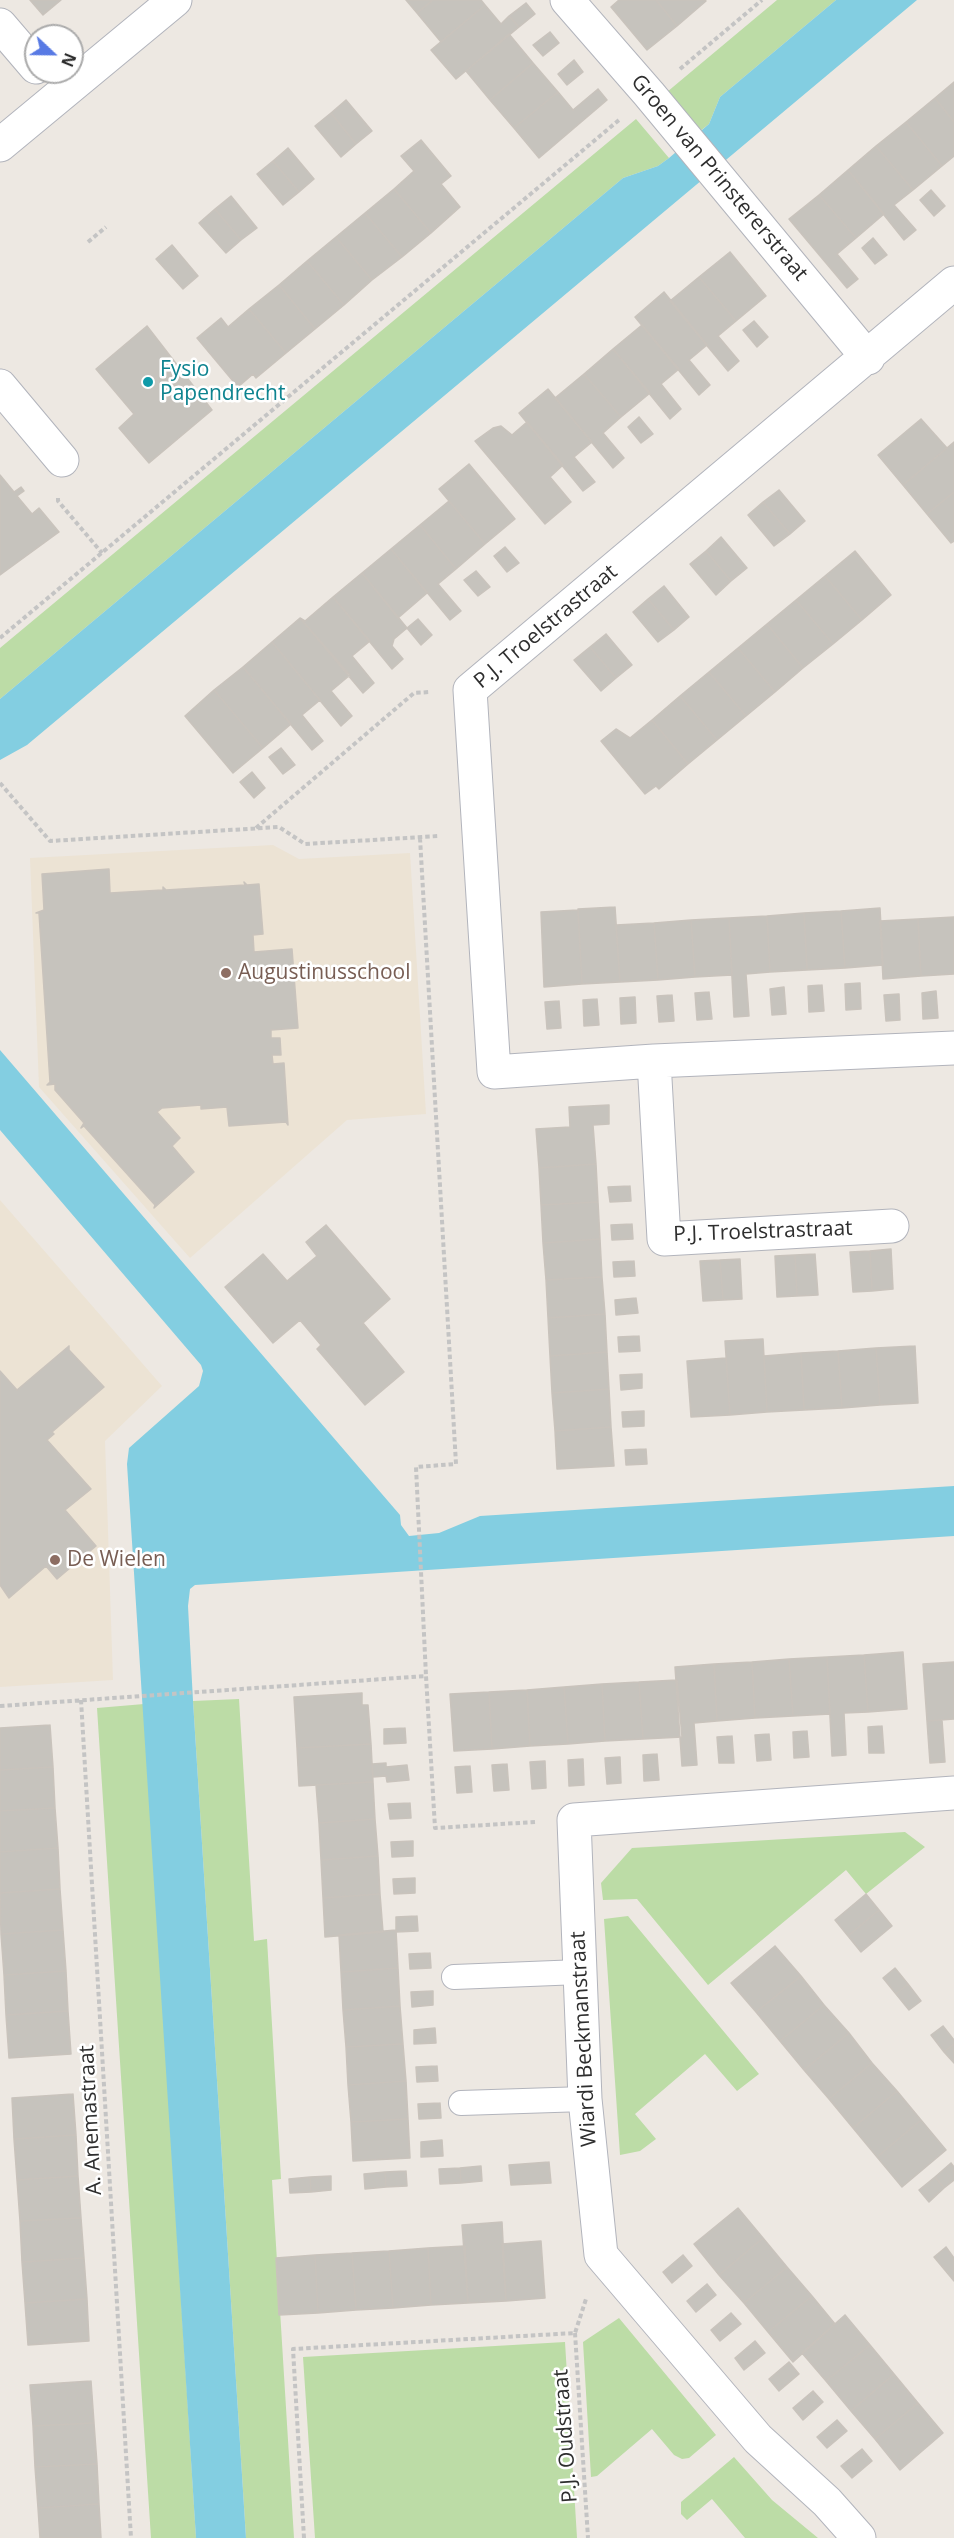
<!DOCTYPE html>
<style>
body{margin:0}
#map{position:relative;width:954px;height:2538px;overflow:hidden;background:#ede8e2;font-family:"Open Sans",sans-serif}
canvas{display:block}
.north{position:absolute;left:24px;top:24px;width:60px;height:60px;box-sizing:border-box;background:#fff;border:2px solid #ababab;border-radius:50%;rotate:112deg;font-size:16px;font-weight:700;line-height:24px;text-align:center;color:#2e2e2e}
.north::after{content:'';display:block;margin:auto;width:21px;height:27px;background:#587ae4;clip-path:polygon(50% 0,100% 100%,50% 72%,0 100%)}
</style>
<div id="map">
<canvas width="954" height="2538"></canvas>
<div class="north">N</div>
</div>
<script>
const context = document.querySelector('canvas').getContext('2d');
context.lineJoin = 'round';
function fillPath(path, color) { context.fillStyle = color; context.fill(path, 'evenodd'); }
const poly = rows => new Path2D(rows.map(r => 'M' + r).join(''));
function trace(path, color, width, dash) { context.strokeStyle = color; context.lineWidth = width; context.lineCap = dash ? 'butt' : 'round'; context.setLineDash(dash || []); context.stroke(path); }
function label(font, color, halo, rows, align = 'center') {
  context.font = font + ' "Open Sans",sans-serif'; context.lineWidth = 5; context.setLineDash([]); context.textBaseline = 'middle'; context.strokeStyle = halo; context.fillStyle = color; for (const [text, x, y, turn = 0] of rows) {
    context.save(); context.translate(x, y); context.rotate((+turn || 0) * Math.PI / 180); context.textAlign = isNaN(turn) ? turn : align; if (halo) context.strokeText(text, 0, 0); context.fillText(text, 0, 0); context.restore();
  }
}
fillPath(poly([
 [273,845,299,859,410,853,426,1114,347,1120,190,1258,39,1087,30,858],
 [0,1200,162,1386,105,1441,113,1680,0,1687]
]), '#ece3d4');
fillPath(poly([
 [777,0,836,0,720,97,709,124,699,132,667,92],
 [636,119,669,158,658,166,623,178,0,699,0,648],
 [239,1699,254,1941,267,1939,281,2179,272,2180,294,2538,246,2538,193,1701],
 [144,1704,196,2538,151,2538,97,1708],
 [905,1832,925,1847,866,1894,846,1870,708,1985,637,1899,603,1900,601,1883,632,1848],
 [628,1916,759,2074,737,2091,705,2054,635,2114,656,2139,640,2151,620,2155,604,1919],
 [619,2318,716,2435,689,2458,682,2459,674,2455,652,2429,597,2476,591,2477,583,2342],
 [565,2342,577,2538,315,2538,303,2357],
 [734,2457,772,2500,818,2538,745,2538,712,2499,687,2520,681,2514,681,2502]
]), '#bcdca6');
fillPath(poly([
 [836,0,917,0,27,745,0,760,0,699,623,178,658,166,669,158,709,124,720,97],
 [0,1050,400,1515,401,1525,409,1536,439,1533,480,1516,954,1486,954,1536,195,1585,190,1589,188,1606,193,1701,246,2538,196,2538,127,1464,129,1448,199,1386,203,1371,201,1365,0,1130]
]), '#83cee1');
const building = poly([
 [30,0,61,0,43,15,30,0],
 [406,0,433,0,417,13,406,0],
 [433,0,481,0,485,5,441,42,417,13,433,0],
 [619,0,656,0,677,26,647,50,611,7,619,0],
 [656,0,705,0,706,1,677,26,656,0],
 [526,3,535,14,519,27,509,16,526,3],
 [485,5,501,24,509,16,519,27,456,79,431,50,485,5],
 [550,32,559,43,543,56,533,45,550,32],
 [509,34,533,63,490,100,466,71,509,34],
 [574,60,583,72,567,85,558,74,574,60],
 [533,63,558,92,514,128,490,100,533,63],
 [954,82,954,122,935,98,954,82],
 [598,89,607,100,539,158,514,128,558,92,573,110,598,89],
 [935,98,954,122,954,156,942,166,906,122,935,98],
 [346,100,372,131,356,144,331,113,346,100],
 [331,113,356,144,341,157,315,126,331,113],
 [906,122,942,166,913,190,876,146,906,122],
 [421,140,451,176,441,184,460,207,431,233,394,189,414,171,401,156,421,140],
 [876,146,913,190,894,205,916,230,904,240,848,170,876,146],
 [288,148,314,179,299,192,273,161,288,148],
 [273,161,299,192,283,205,257,174,273,161],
 [848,170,884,214,856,238,819,195,848,170],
 [394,189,431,233,402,257,365,213,394,189],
 [931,190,945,206,934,216,920,200,931,190],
 [819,195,856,238,837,254,858,279,847,288,789,219,819,195],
 [231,196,257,228,241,240,215,209,231,196],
 [215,209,241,240,226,253,199,223,215,209],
 [365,213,402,257,372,280,336,237,365,213],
 [336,237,372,280,344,305,307,261,336,237],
 [873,238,887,255,875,264,862,248,873,238],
 [172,245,198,276,183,289,156,259,172,245],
 [730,252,766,296,736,321,699,277,730,252],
 [307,261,344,305,315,329,279,285,307,261],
 [699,277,736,321,718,336,739,361,728,371,670,301,699,277],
 [279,285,315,329,286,353,249,309,279,285],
 [664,292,707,345,689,360,710,385,699,395,635,317,664,292],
 [249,309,286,353,256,378,253,374,238,387,197,338,221,318,228,327,249,309],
 [754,321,768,337,757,347,743,330,754,321],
 [642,325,679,369,661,384,681,409,670,419,613,349,642,325],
 [147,326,212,410,149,463,119,428,134,414,96,369,147,326],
 [613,349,650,393,621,417,584,374,613,349],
 [584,374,621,417,603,433,624,458,613,468,555,398,584,374],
 [548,389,592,442,574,457,595,482,583,491,519,413,548,389],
 [639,417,653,434,641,443,628,427,639,417],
 [921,419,947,448,903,485,878,455,921,419],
 [527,422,563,465,550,477,571,502,545,524,475,441,493,428,501,426,512,435,527,422],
 [954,442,954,492,927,514,903,485,954,442],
 [469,464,515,519,485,544,439,489,469,464],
 [0,475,14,492,21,487,24,491,17,496,32,514,39,508,59,532,0,575,0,475],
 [779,490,805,521,790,534,763,502,779,490],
 [954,492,954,541,951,543,927,514,954,492],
 [449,501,485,544,456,569,420,525,449,501],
 [763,502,790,534,774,546,748,515,763,502],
 [420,525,456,569,438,584,461,611,450,620,391,549,420,525],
 [721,537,747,568,731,581,706,551,721,537],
 [505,547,519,563,507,572,494,556,505,547],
 [391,549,427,593,398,618,362,573,391,549],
 [706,551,731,581,716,595,690,564,706,551],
 [855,551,891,595,862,620,825,576,855,551],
 [476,571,490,587,478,596,464,580,476,571],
 [362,573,407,628,394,639,392,646,403,659,392,669,333,597,362,573],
 [825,576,862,620,833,644,796,600,825,576],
 [664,586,689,617,674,630,648,599,664,586],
 [333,597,370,641,352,656,374,683,363,693,300,618,305,621,333,597],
 [648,599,674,630,658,642,633,612,648,599],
 [796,600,833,644,803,668,767,624,796,600],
 [300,618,350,675,331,691,352,716,341,726,272,642,300,618],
 [418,619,432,635,421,645,407,628,418,619],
 [767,624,803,668,775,692,738,648,767,624],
 [606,634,632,665,616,678,590,647,606,634],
 [272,642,320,700,302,715,323,741,312,750,243,667,272,642],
 [590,647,616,678,601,691,574,660,590,647],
 [738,648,775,692,746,716,709,672,738,648],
 [243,667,291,724,263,748,214,690,243,667],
 [709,672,746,716,717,740,680,696,709,672],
 [214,690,263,748,233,773,185,716,214,690],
 [680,696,717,740,688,764,652,720,680,696],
 [652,720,688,764,659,789,656,786,645,794,601,741,616,729,630,738,652,720],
 [281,748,295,765,283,774,269,757,281,748],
 [252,772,265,788,254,798,240,782,252,772],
 [109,869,110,893,163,890,163,887,166,890,245,885,244,882,247,885,259,884,263,934,253,935,254,952,292,949,298,1028,271,1030,271,1038,280,1038,281,1055,272,1055,273,1064,284,1063,288,1125,286,1122,229,1126,227,1107,201,1109,201,1105,162,1108,157,1112,180,1138,172,1146,194,1172,154,1208,155,1205,84,1126,81,1128,84,1123,55,1090,55,1084,47,1085,50,1082,39,913,36,913,44,910,42,874,109,869],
 [615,907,620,982,582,984,578,909,615,907],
 [880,908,883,965,845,968,841,911,880,908],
 [578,910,582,984,544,987,541,912,578,910],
 [841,911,845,968,807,970,804,913,841,911],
 [804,913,807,970,770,972,767,916,804,913],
 [767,916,770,972,746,974,749,1016,734,1017,729,918,767,916],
 [954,917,954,974,921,976,918,919,954,917],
 [729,918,732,975,695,977,691,920,729,918],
 [918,919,921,976,883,979,880,921,918,919],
 [691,920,695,977,658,980,654,923,691,920],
 [654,923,658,980,620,982,616,925,654,923],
 [860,983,861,1009,846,1010,845,984,860,983],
 [822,985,824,1011,809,1012,808,986,822,985],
 [784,987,786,1014,772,1015,770,989,784,987],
 [936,991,938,1018,923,1019,922,993,936,991],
 [709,992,712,1019,697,1020,695,993,709,992],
 [899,994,900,1020,886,1021,884,995,899,994],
 [672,995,674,1021,659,1022,657,996,672,995],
 [635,997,636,1023,621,1024,620,998,635,997],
 [597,999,599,1025,584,1026,583,1000,597,999],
 [559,1001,561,1028,547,1029,545,1002,559,1001],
 [609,1105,609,1124,593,1125,596,1164,539,1168,536,1129,570,1127,569,1107,609,1105],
 [596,1164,598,1202,541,1205,539,1168,596,1164],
 [630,1186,631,1201,610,1202,608,1187,630,1186],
 [598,1202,600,1239,543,1243,541,1205,598,1202],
 [632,1224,633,1239,612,1240,611,1225,632,1224],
 [326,1225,390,1299,363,1323,404,1372,365,1405,317,1349,321,1345,300,1320,273,1343,225,1287,263,1254,287,1281,317,1256,306,1242,326,1225],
 [600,1239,602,1277,546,1280,543,1243,600,1239],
 [891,1249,893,1289,872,1291,870,1251,891,1249],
 [870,1251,872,1291,853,1292,850,1252,870,1251],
 [815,1254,818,1295,797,1296,795,1255,815,1254],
 [795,1255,797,1296,777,1297,775,1256,795,1255],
 [740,1259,742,1299,723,1300,720,1260,740,1259],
 [720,1260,723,1300,703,1301,700,1261,720,1260],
 [634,1261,635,1276,614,1277,613,1262,634,1261],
 [602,1277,605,1314,548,1318,546,1280,602,1277],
 [636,1298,638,1313,616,1315,615,1300,636,1298],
 [605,1314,607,1352,550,1356,548,1318,605,1314],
 [639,1336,640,1351,619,1352,618,1337,639,1336],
 [763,1339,767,1412,730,1415,725,1341,763,1339],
 [69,1346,69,1350,104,1387,52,1432,54,1434,47,1440,91,1489,65,1510,96,1546,57,1579,46,1566,9,1598,0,1585,0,1371,17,1390,69,1346],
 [915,1346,918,1403,880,1405,876,1348,915,1346],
 [876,1348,880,1405,842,1408,838,1351,876,1348],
 [838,1351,842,1408,804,1410,801,1353,838,1351],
 [607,1352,609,1389,552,1393,550,1356,607,1352],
 [801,1353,804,1410,767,1412,764,1356,801,1353],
 [726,1358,730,1415,691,1417,687,1361,726,1358],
 [642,1374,642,1388,621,1390,620,1375,642,1374],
 [609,1389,611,1427,555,1431,552,1393,609,1389],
 [644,1411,644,1426,623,1427,622,1412,644,1411],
 [611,1427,614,1466,557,1469,555,1431,611,1427],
 [646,1449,647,1464,626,1465,625,1450,646,1449],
 [903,1652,907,1709,868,1712,864,1655,903,1652],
 [864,1655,868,1712,844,1713,846,1755,832,1756,827,1657,864,1655],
 [827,1657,830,1714,793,1716,789,1659,827,1657],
 [789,1659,793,1716,755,1718,752,1662,789,1659],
 [752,1662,755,1718,717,1721,714,1664,752,1662],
 [954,1662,954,1719,927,1721,923,1664,954,1662],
 [714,1664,717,1721,694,1723,697,1765,682,1766,675,1667,714,1664],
 [677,1680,682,1737,643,1739,639,1682,677,1680],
 [639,1682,643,1739,605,1741,602,1684,639,1682],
 [602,1684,605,1741,568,1744,564,1687,602,1684],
 [564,1687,568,1744,530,1746,527,1690,564,1687],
 [527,1690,530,1746,492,1749,489,1692,527,1690],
 [489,1692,492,1749,454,1751,450,1694,489,1692],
 [362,1693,362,1705,368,1705,371,1744,297,1748,294,1697,362,1693],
 [942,1720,945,1762,930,1763,927,1721,942,1720],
 [50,1725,53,1767,0,1770,0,1728,50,1725],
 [882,1726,884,1753,869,1753,868,1727,882,1726],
 [405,1728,406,1743,384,1744,384,1729,405,1728],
 [807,1731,809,1757,794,1758,793,1732,807,1731],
 [769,1734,771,1760,757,1761,755,1735,769,1734],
 [732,1736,734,1763,719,1763,717,1737,732,1736],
 [371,1744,373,1782,299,1786,297,1748,371,1744],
 [657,1754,659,1780,644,1781,643,1755,657,1754],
 [620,1757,621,1783,607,1784,605,1758,620,1757],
 [583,1759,584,1785,569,1786,568,1760,583,1759],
 [545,1761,546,1788,532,1789,530,1762,545,1761],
 [386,1763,386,1767,407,1765,409,1780,387,1782,386,1776,373,1777,372,1764,386,1763],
 [507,1764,509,1790,494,1791,492,1765,507,1764],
 [470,1766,472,1792,457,1793,455,1767,470,1766],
 [53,1767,55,1808,0,1811,0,1770,53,1767],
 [373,1782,375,1819,319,1823,316,1785,373,1782],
 [410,1803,411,1818,390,1819,388,1804,410,1803],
 [55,1808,58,1848,0,1852,0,1811,55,1808],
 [375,1819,378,1856,321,1860,319,1823,375,1819],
 [413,1841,413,1856,392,1857,391,1842,413,1841],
 [58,1848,60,1889,0,1893,0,1852,58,1848],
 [378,1856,380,1894,323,1898,321,1860,378,1856],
 [415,1878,415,1893,394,1894,393,1879,415,1878],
 [60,1889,63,1930,1,1934,0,1893,60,1889],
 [380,1894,383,1932,325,1937,323,1898,380,1894],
 [866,1894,879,1910,848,1936,835,1920,866,1894],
 [879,1910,892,1926,861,1952,848,1936,879,1910],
 [417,1916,418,1931,396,1932,396,1917,417,1916],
 [63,1930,66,1971,4,1975,1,1934,63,1930],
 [396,1930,398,1968,341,1972,339,1935,396,1930],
 [775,1946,801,1976,756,2012,731,1983,775,1946],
 [430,1953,431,1968,410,1969,409,1954,430,1953],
 [398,1968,400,2006,343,2010,341,1972,398,1968],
 [895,1968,908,1984,896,1994,883,1978,895,1968],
 [66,1971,68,2011,6,2015,4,1975,66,1971],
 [801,1976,824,2005,780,2041,756,2012,801,1976],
 [908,1984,921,2001,909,2010,896,1994,908,1984],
 [433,1991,433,2005,412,2007,411,1992,433,1991],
 [824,2005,849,2033,804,2070,780,2041,824,2005],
 [400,2006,403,2044,346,2047,343,2010,400,2006],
 [68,2011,71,2054,9,2058,6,2015,68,2011],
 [943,2026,954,2040,954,2044,944,2052,931,2035,943,2026],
 [435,2028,436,2043,414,2044,414,2030,435,2028],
 [849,2033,872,2063,829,2099,804,2070,849,2033],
 [403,2044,406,2081,348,2085,346,2047,403,2044],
 [954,2044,954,2063,944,2052,954,2044],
 [872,2063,897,2091,853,2128,829,2099,872,2063],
 [437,2066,438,2081,417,2082,416,2067,437,2066],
 [406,2081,408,2119,351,2122,348,2085,406,2081],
 [897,2091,921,2120,877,2157,853,2128,897,2091],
 [73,2094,76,2135,14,2139,12,2098,73,2094],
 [440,2103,441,2118,419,2119,418,2104,440,2103],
 [408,2119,410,2158,353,2161,351,2122,408,2119],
 [921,2120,946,2150,902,2187,877,2157,921,2120],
 [76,2135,78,2176,17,2180,14,2139,76,2135],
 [442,2140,443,2156,421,2157,421,2142,442,2140],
 [549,2162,551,2183,511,2185,509,2165,549,2162],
 [951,2163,954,2167,954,2180,944,2188,935,2177,951,2163],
 [481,2166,482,2181,461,2183,460,2168,481,2166],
 [460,2168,461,2183,440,2184,439,2169,460,2168],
 [406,2171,407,2186,386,2187,385,2172,406,2171],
 [385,2172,386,2187,365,2189,364,2174,385,2172],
 [78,2176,81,2218,20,2221,17,2180,78,2176],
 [331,2176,331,2190,311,2192,310,2177,331,2176],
 [310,2177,311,2192,290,2193,289,2179,310,2177],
 [935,2177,944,2188,929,2202,919,2190,935,2177],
 [738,2208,763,2238,719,2275,694,2244,738,2208],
 [81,2218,84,2258,22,2262,20,2221,81,2218],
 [502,2222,506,2301,468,2303,462,2225,502,2222],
 [763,2238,787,2267,744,2303,719,2275,763,2238],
 [541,2241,545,2298,506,2301,502,2244,541,2241],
 [465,2246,468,2303,431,2305,428,2248,465,2246],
 [946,2247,954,2258,954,2281,934,2257,946,2247],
 [428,2248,431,2305,393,2308,389,2251,428,2248],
 [389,2251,393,2308,356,2310,352,2253,389,2251],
 [352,2253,356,2310,318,2313,315,2255,352,2253],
 [315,2255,318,2313,279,2315,276,2258,315,2255],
 [683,2255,692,2266,672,2283,663,2272,683,2255],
 [84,2258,87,2299,25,2303,22,2262,84,2258],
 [787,2267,812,2296,768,2332,744,2303,787,2267],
 [707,2284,716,2295,696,2312,687,2301,707,2284],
 [812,2296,835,2324,793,2362,768,2332,812,2296],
 [87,2299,89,2341,28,2345,25,2303,87,2299],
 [731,2313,741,2324,720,2341,711,2330,731,2313],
 [845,2315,870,2345,826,2381,802,2353,845,2315],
 [755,2341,765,2353,744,2370,735,2358,755,2341],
 [870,2345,894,2374,851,2411,826,2381,870,2345],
 [789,2362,799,2374,779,2391,769,2379,789,2362],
 [894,2374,918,2403,875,2439,851,2411,894,2374],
 [91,2381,94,2423,33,2426,30,2385,91,2381],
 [813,2391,823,2402,803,2420,793,2408,813,2391],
 [918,2403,943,2433,900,2470,875,2439,918,2403],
 [837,2420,847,2431,827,2448,817,2437,837,2420],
 [94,2423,97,2464,35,2467,33,2426,94,2423],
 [862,2449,872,2461,852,2478,841,2466,862,2449],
 [97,2464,99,2504,38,2508,35,2467,97,2464],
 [99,2504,101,2538,40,2538,38,2508,99,2504]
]);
fillPath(building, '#c6c3bd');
trace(building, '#c9c3bc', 1.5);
const lane = poly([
 [454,1977,580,1972],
 [461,2103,585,2099]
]);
const street = poly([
 [567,0,649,94,868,358],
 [0,25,36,67],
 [0,145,175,0],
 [954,283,470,690,494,1072,654,1061,954,1048],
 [0,386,62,460],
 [654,1061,664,1239,892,1226],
 [859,2538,827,2502,758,2439,601,2255,585,2099,574,1820,954,1793]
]);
trace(lane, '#b2b4bc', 26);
trace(street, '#b2b4bc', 35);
trace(poly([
 [680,69,762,0],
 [88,242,106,227],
 [58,498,58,501,102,553],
 [0,638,619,120],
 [0,783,50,841,279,827,305,844,439,836],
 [256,828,414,693,430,692],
 [420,838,456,1464,416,1467,426,1676],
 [81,1700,131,2538],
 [0,1706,426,1676,435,1828,535,1822],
 [575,2333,588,2538],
 [304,2538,293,2349,575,2333,586,2299]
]), '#c4c4c4', 4, [4.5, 3]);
trace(lane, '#fff', 24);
trace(street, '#fff', 33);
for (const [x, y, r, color] of [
 [148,382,6,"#0f9aa8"],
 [226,973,6,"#8d6e63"],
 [55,1560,6,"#8d6e63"]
]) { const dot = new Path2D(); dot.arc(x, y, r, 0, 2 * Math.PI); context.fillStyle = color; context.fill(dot); trace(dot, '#fff', 2); }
label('21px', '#2e2e2e', '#fff', [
 ["Groen van Prinstererstraat",719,178,50],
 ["P.J. Troelstrastraat",546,627,-40],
 ["P.J. Troelstrastraat",763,1232,-2],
 ["Wiardi Beckmanstraat",584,2039,-93],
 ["A. Anemastraat",91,2120,-93],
 ["P.J. Oudstraat",566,2436,-94]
]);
label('21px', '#0d838f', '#fff', [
 ["Fysio",160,370],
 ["Papendrecht",160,394]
], 'left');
label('21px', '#785e54', '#fff', [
 ["Augustinusschool",238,973],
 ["De Wielen",67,1560]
], 'left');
</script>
